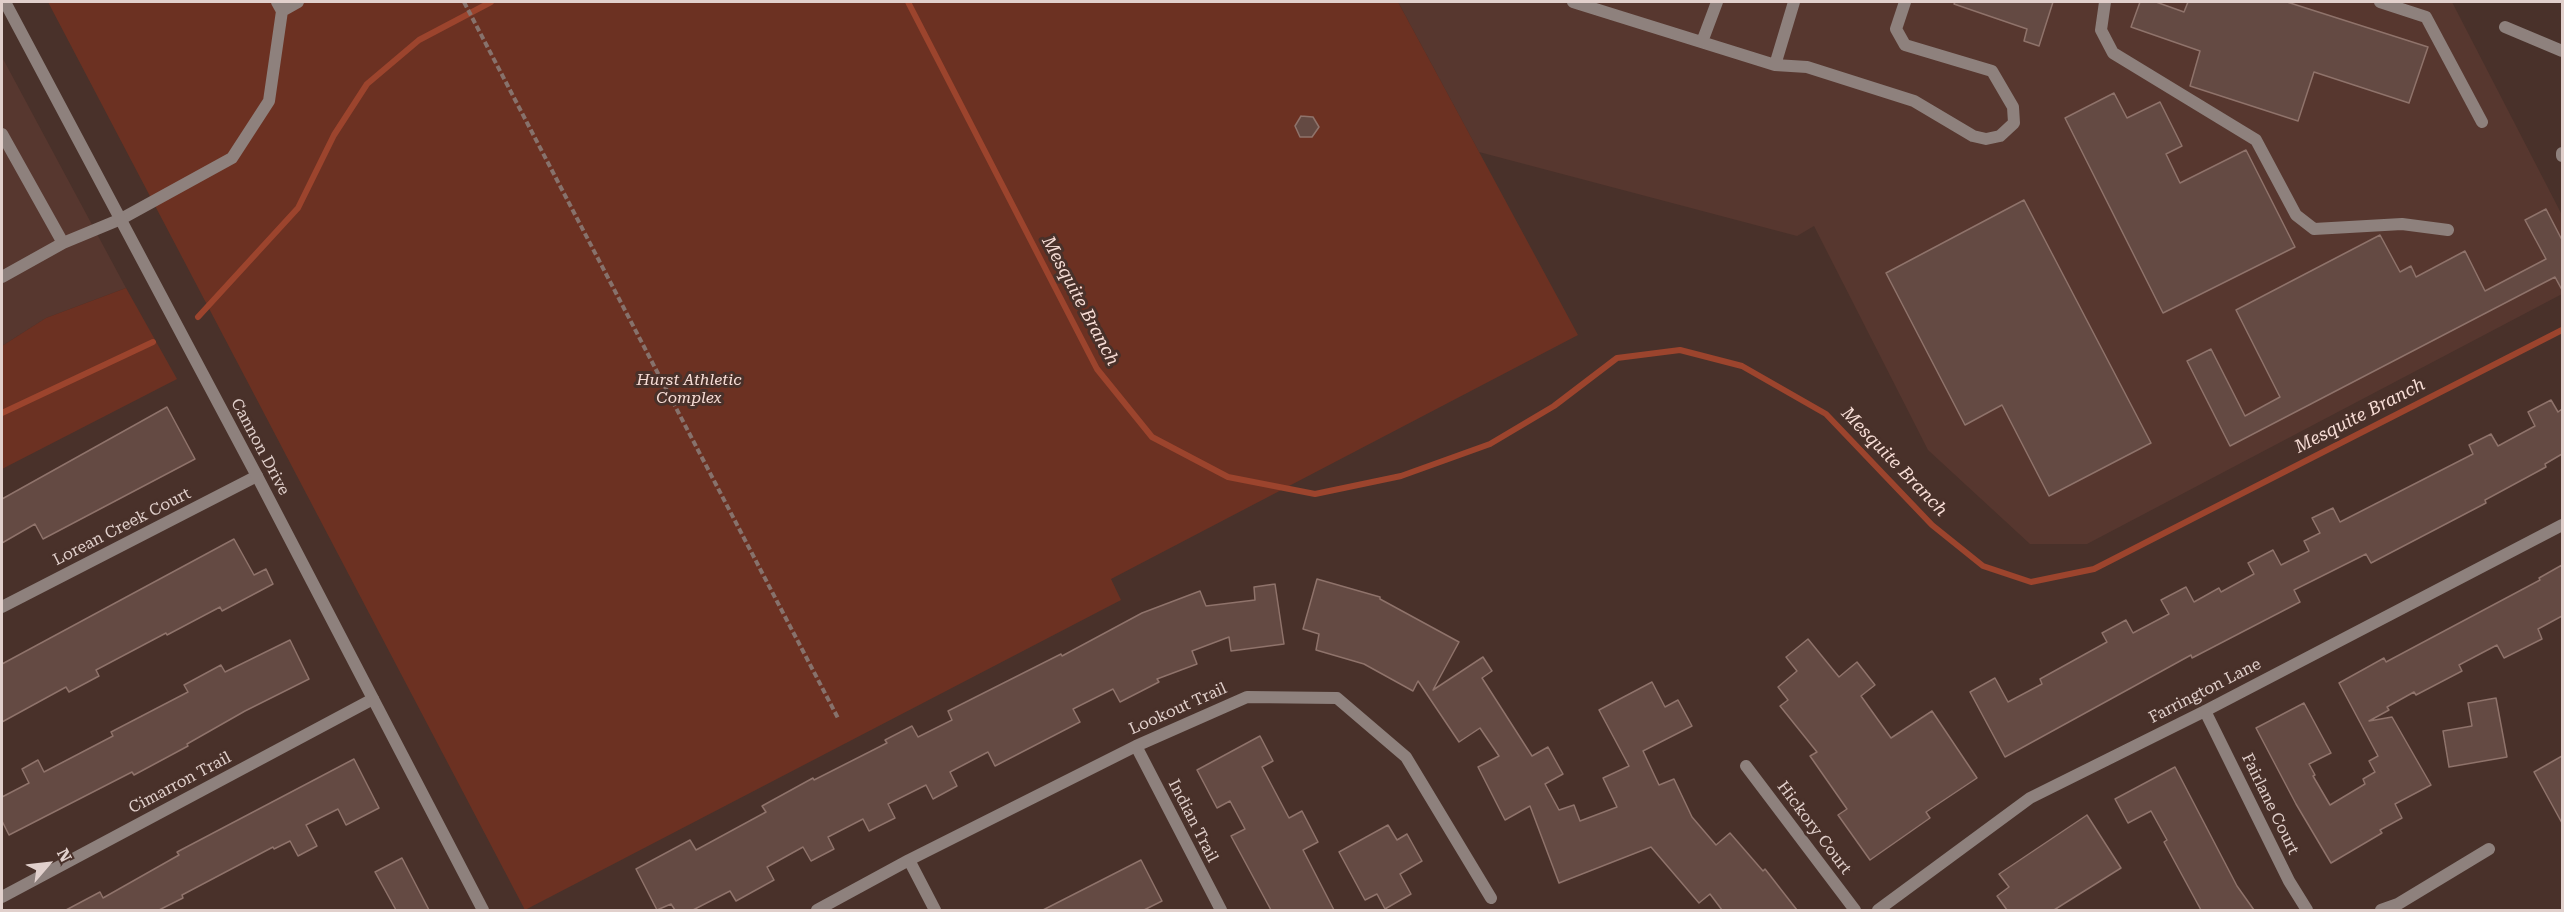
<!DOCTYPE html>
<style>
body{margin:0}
#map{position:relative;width:2564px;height:912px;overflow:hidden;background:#49312a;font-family:"Roboto Serif",serif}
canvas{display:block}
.frame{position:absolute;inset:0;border:3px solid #e1d0cc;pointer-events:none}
.north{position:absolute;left:18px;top:834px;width:60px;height:60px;-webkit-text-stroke:4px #49312a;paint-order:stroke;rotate:62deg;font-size:16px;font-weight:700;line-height:24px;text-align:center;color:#e1d0cc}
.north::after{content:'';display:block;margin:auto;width:21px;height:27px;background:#e1d0cc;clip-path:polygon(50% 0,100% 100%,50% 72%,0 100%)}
</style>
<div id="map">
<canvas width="2564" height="912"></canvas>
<div class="frame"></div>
<div class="north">N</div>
</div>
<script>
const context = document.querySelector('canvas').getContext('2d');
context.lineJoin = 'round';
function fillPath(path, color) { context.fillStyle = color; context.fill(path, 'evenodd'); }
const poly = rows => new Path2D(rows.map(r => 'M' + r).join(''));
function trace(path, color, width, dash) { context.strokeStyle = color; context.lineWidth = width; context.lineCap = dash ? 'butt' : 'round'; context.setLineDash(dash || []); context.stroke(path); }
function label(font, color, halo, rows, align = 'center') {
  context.font = font + ' "Roboto Serif",serif'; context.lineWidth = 6; context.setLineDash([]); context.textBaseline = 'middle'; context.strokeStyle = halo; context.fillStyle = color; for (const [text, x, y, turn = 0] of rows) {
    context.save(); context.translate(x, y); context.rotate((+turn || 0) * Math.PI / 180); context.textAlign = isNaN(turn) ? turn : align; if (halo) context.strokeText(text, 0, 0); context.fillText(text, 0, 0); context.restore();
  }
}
fillPath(poly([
 [1398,2,2452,2,2562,215,2562,294,2087,544,2030,544,1928,450,1814,226,1797,236,1479,152],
 [2,57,126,288,46,318,2,346]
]), '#57372f');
fillPath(poly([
 [48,2,1398,2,1578,335,1111,579,1121,600,525,910],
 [126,288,177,379,2,469,2,346,46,318]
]), '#6c3122');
trace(poly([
 [908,2,1097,369,1152,437,1228,477,1315,494,1401,476,1490,444,1554,406,1617,358,1680,350,1742,366,1826,414,1932,525,1983,566,2031,582,2094,569,2562,330],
 [198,317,298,208,334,135,367,84,419,40,491,2],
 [2,413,153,342]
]), '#9c442d', 6);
const building = poly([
 [1955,2,2053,2,2039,46,2024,41,2027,29,1954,4,1955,2],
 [2140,2,2156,2,2184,12,2188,2,2287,2,2428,47,2409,103,2314,72,2298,121,2190,86,2200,51,2131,27,2140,2],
 [2114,93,2127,118,2160,102,2182,146,2166,154,2180,183,2246,150,2295,247,2163,313,2065,118,2114,93],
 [1301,116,1313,117,1319,127,1312,137,1300,137,1295,126,1301,116],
 [2024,200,2151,443,2049,496,2002,405,1965,425,1886,273,2024,200],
 [2546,209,2562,240,2562,290,2555,277,2230,446,2187,361,2211,349,2245,416,2280,397,2236,310,2380,235,2400,272,2411,266,2416,277,2465,251,2485,291,2546,259,2525,220,2546,209],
 [2551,400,2558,412,2562,409,2562,454,2545,464,2546,467,2485,500,2486,503,2371,563,2366,554,2294,590,2300,602,2192,658,2191,655,2005,757,1970,692,1995,678,2008,702,2042,684,2040,679,2107,642,2102,633,2126,620,2133,633,2169,614,2161,600,2186,587,2194,602,2219,588,2221,592,2254,574,2248,563,2273,550,2281,565,2309,551,2304,541,2320,533,2312,518,2333,508,2340,522,2473,454,2469,445,2491,434,2498,446,2535,426,2528,412,2551,400],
 [167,407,195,459,43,539,35,524,2,543,2,499,167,407],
 [234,539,254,575,266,569,273,584,222,611,220,607,167,635,166,633,96,670,99,676,69,692,66,687,2,722,2,664,234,539],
 [2562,565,2562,616,2538,629,2542,639,2504,658,2497,645,2459,665,2462,671,2416,695,2414,692,2387,707,2389,710,2369,721,2392,717,2431,785,2395,804,2402,818,2380,830,2382,833,2331,863,2296,804,2256,728,2304,703,2331,753,2309,764,2315,775,2313,776,2330,805,2365,784,2363,779,2375,772,2369,761,2378,756,2339,683,2384,658,2386,662,2540,580,2539,578,2562,565],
 [1317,579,1380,597,1380,599,1459,642,1433,690,1483,657,1492,671,1482,678,1532,756,1548,747,1563,774,1545,784,1559,810,1574,805,1580,821,1617,807,1603,778,1629,766,1599,710,1652,682,1665,707,1678,700,1692,726,1643,751,1659,785,1674,779,1692,817,1716,845,1730,833,1763,871,1765,869,1797,910,1722,910,1710,894,1699,903,1651,847,1559,883,1530,806,1505,820,1478,767,1499,756,1480,728,1459,742,1418,681,1413,691,1364,664,1316,650,1319,634,1303,629,1317,579],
 [1275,584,1284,644,1231,651,1229,637,1192,651,1197,664,1157,679,1159,682,1120,702,1113,689,1073,709,1080,722,995,766,988,752,950,772,957,786,933,799,926,785,888,804,895,818,869,831,863,819,828,837,834,849,811,861,803,847,767,867,774,880,736,901,730,891,693,910,675,910,671,904,657,910,636,869,690,840,696,850,766,812,762,806,813,778,814,780,887,743,885,740,912,726,918,737,952,720,948,711,1061,654,1062,656,1142,613,1200,591,1206,606,1255,600,1254,587,1275,584],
 [1808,639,1839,677,1857,662,1875,685,1861,696,1891,738,1932,711,1977,778,1926,812,1930,818,1870,860,1838,815,1847,809,1810,756,1817,752,1780,706,1788,700,1778,687,1797,671,1786,657,1808,639],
 [290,640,309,679,245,711,187,744,188,746,134,775,132,772,9,835,2,821,2,797,29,783,22,769,38,760,44,772,113,736,111,732,188,692,184,685,221,665,225,672,290,640],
 [2496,698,2507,757,2449,767,2443,731,2472,726,2468,703,2496,698],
 [1260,736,1273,761,1262,767,1289,818,1302,811,1318,842,1303,850,1334,910,1271,910,1231,836,1245,829,1230,801,1217,808,1197,770,1260,736],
 [2562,756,2562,823,2534,772,2562,756],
 [354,759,379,808,346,825,338,809,306,825,317,846,298,856,290,841,274,849,273,847,182,895,183,898,159,910,66,910,100,892,103,898,179,855,177,852,354,759],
 [2175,767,2237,886,2254,910,2201,910,2164,842,2167,840,2151,811,2128,823,2115,799,2175,767],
 [2087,815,2121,868,2054,910,2007,910,1997,896,2009,887,1999,874,2087,815],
 [1388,825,1397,840,1407,834,1422,861,1400,874,1411,894,1385,909,1377,894,1365,900,1339,852,1388,825],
 [402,858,429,910,396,910,375,872,402,858],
 [1141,860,1162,901,1144,910,1043,910,1141,860]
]);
fillPath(building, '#644a43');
trace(building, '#8f736b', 1.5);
trace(poly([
 [464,2,839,720]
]), '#87726c', 4, [6, 3]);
trace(poly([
 [1573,2,1775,65,1794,2],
 [2105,2,2101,30,2113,53,2256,140,2296,215,2314,229,2402,224,2448,230],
 [2380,2,2426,17,2482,122],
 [282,11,298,2],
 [2505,27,2562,51],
 [1702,42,1717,2],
 [1775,65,1807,67,1914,101,1973,136,1986,139,2000,136,2014,123,2013,107,1992,71,1905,45,1896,29,1905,2],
 [2,134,63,243,121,219,232,158,269,101,282,11,277,2],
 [2562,153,2562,156],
 [2,277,63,243]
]), '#8e817d', 12);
trace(poly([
 [2,607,257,476],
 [2205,711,2289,881,2307,910],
 [1136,746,1221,910],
 [1746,766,1855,910],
 [909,860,935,910],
 [2,897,373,699],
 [817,910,909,860,1136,746,1247,697,1337,698,1406,757,1491,898],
 [1878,910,2030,798,2205,711,2562,525],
 [2381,910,2398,904,2489,849]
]), '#8e817d', 12);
trace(poly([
 [5,2,257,476,483,910]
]), '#8e817d', 12);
label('italic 16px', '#f7ddd6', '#49312a', [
 ["Hurst Athletic",689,380],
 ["Complex",689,398]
]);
label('16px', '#e1d0cc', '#49312a', [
 ["Cannon Drive",260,447,62],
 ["Lorean Creek Court",122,527,-27],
 ["Farrington Lane",2205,691,-27],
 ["Lookout Trail",1178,709,-24],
 ["Cimarron Trail",180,783,-28],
 ["Fairlane Court",2270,804,64],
 ["Indian Trail",1193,821,63],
 ["Hickory Court",1814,828,53]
]);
label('italic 18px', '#f7ddd6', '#49312a', [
 ["Mesquite Branch",1080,301,62],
 ["Mesquite Branch",2360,416,-27],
 ["Mesquite Branch",1894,462,46]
]);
</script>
